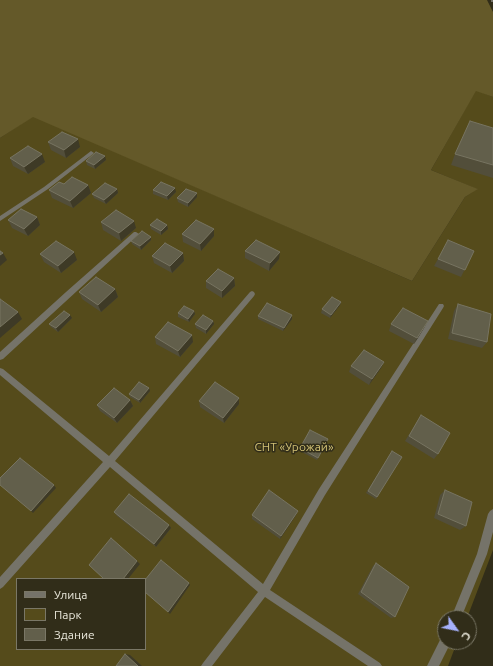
<!DOCTYPE html>
<meta charset="utf-8">
<style>
body{margin:0}
#map{position:relative;width:493px;height:666px;overflow:hidden;background:#312d19;font-family:Ubuntu,sans-serif}
canvas{display:block}
.legend{position:absolute;left:16px;top:578px;width:130px;height:72px;box-sizing:border-box;background:#312d19;border:1px solid #7a7766;margin:0;padding:5px 7px;list-style:none;font-size:12px;color:#e8e6d9}
.legend li{display:flex;align-items:center;gap:8px;height:20px}
.legend b{width:20px;border:1px solid #7a7766}
.north{position:absolute;left:437px;top:610px;width:40px;height:40px;box-sizing:border-box;background:#312d19;border:1px solid #7a7766;border-radius:50%;rotate:123deg;font-size:11px;font-weight:700;line-height:16px;text-align:center;color:#e8e6d9}
.north::after{content:'';display:block;margin:auto;width:14px;height:18px;background:#a6b1fc;clip-path:polygon(50% 0,100% 100%,50% 72%,0 100%)}
</style>
<div id="map">
<canvas width="493" height="666"></canvas>
<ul class="legend">
<li><b style="height:5px;background:#757369"></b>Улица</li>
<li><b style="height:11px;background:#554b1b"></b>Парк</li>
<li><b style="height:11px;background:#625f4b"></b>Здание</li>
</ul>
<div class="north">С</div>
</div>
<script>
const context = document.querySelector('canvas').getContext('2d');
context.lineJoin = 'round';
function fillPath(path, color) { context.fillStyle = color; context.fill(path, 'evenodd'); }
const poly = rows => new Path2D(rows.map(r => 'M' + r).join(''));
function trace(path, color, width, dash) { context.strokeStyle = color; context.lineWidth = width; context.lineCap = dash ? 'butt' : 'round'; context.setLineDash(dash || []); context.stroke(path); }
function label(font, color, halo, rows, align = 'center') {
  context.font = font + ' Ubuntu,sans-serif'; context.lineWidth = 3; context.setLineDash([]); context.textBaseline = 'middle'; context.strokeStyle = halo; context.fillStyle = color; for (const [text, x, y, turn = 0] of rows) {
    context.save(); context.translate(x, y); context.rotate((+turn || 0) * Math.PI / 180); context.textAlign = isNaN(turn) ? turn : align; if (halo) context.strokeText(text, 0, 0); context.fillText(text, 0, 0); context.restore();
  }
}
fillPath(poly([
 [476,90,493,97,493,550,467,618,445,618,445,642,457,642,448,666,0,666,0,138,33,116,412,281,465,197,477,189,431,170],
 [17,579,145,579,145,649,17,649]
]), '#554b1b');
fillPath(poly([
 [0,0,487,0,493,12,493,97,476,91,431,170,478,189,465,197,412,281,33,117,0,138]
]), '#645929');
fillPath(poly([
 [91,151,94,153,93,154,48,189,0,221,0,216,44,187,91,151],
 [134,232,136,232,139,234,3,359,0,360,0,352,66,292,134,232],
 [252,291,254,292,255,294,254,296,115,461,263,584,319,489,439,304,443,304,444,306,443,308,325,495,270,590,380,663,382,666,368,666,265,597,212,666,201,666,203,663,258,592,110,467,3,587,0,589,0,577,103,462,0,375,0,368,3,369,109,456,250,292,252,291]
]), '#757369');
fillPath(poly([
 [491,0,493,0,493,2,491,2,491,0],
 [493,509,493,532,487,554,461,618,451,618,477,554,488,514,490,511,493,509],
 [445,636,445,642,451,642,439,666,427,666,441,638,445,636]
]), '#757369');
fillPath(poly([
 [493,128,493,178,451,165,455,154],
 [48,142,80,147,66,158,51,150],
 [10,158,45,162,28,174,13,166],
 [106,160,95,169,87,165,86,161],
 [64,184,88,185,91,193,73,208,52,198,49,190],
 [117,189,118,193,106,204,94,198,92,194],
 [153,190,176,192,168,200,153,194],
 [197,197,188,207,178,202,177,198],
 [37,217,40,225,28,236,12,228,8,220],
 [101,222,136,228,121,241,103,230],
 [150,225,167,225,168,229,161,235,151,229],
 [182,234,214,236,201,251,183,242],
 [151,237,151,240,141,250,132,244,131,241],
 [245,251,279,259,269,271,245,258],
 [474,251,461,277,434,266,438,259],
 [183,253,184,261,172,273,154,263,152,256],
 [40,254,77,260,61,273,44,262],
 [234,278,235,286,222,298,206,288,206,281],
 [115,289,118,297,101,312,82,299,79,292],
 [341,302,340,305,330,318,321,313,322,309],
 [458,304,487,342,482,348,448,339,454,311],
 [194,311,195,314,189,322,178,317,178,313],
 [258,316,292,319,283,331,258,319],
 [72,318,58,332,51,327,49,324],
 [213,321,214,324,206,334,196,328,195,324],
 [391,324,424,328,414,344,389,331],
 [155,337,193,342,180,357,156,344],
 [384,362,381,368,369,385,349,372,351,366],
 [150,391,140,403,130,397,129,394],
 [130,400,133,406,117,423,100,411,97,405],
 [199,401,239,404,224,423,200,407],
 [421,415,438,454,434,459,405,441],
 [328,439,317,460,300,451,300,448],
 [392,451,402,457,376,499,366,493],
 [445,490,466,526,460,530,434,518,440,495],
 [298,511,296,515,280,539,252,519,252,515],
 [114,512,171,528,156,547,117,516],
 [376,563,395,617,391,618,358,594,373,566]
]), '#524e3a');
fillPath(poly([
 [78,139,80,147,66,158,64,150],
 [42,154,45,162,28,174,24,167],
 [105,156,106,160,95,169,94,165],
 [88,185,91,193,73,208,70,201],
 [175,188,176,192,168,200,167,196],
 [117,189,118,193,106,204,104,200],
 [197,193,197,197,188,207,188,203],
 [37,217,40,225,28,236,24,229],
 [134,221,136,228,121,241,119,233],
 [167,225,168,229,161,235,161,231],
 [214,229,214,236,201,251,200,244],
 [151,237,151,240,141,250,140,246],
 [74,252,77,260,61,273,58,266],
 [280,252,279,259,269,271,270,263],
 [3,253,7,260,0,266,0,255],
 [183,253,184,261,172,273,170,266],
 [234,278,235,286,222,298,222,291],
 [115,289,118,297,101,312,98,305],
 [341,302,340,305,330,318,331,315],
 [194,311,195,314,189,322,188,319],
 [18,312,22,319,0,338,0,327],
 [70,315,72,318,58,332,56,328],
 [292,315,292,319,283,331,284,328],
 [213,321,214,324,206,334,206,330],
 [428,321,424,328,414,344,417,338],
 [192,335,193,342,180,357,178,351],
 [384,362,381,368,369,385,372,379],
 [149,388,150,391,140,403,139,400],
 [239,398,239,404,224,423,223,418],
 [130,400,133,406,117,423,114,418],
 [54,485,56,488,33,513,31,511],
 [298,511,296,515,280,539,281,536],
 [169,525,171,528,156,547,154,544],
 [137,561,140,564,128,579,123,579],
 [189,583,190,585,170,614,168,612],
 [125,654,130,655,142,666,138,666]
]), '#3e3a26');
const building = poly([
 [470,121,493,128,493,165,455,154,470,121],
 [62,132,78,139,64,150,48,142,62,132],
 [28,146,42,154,24,167,10,158,28,146],
 [96,152,105,156,94,165,86,161,96,152],
 [72,177,88,185,70,201,49,190,59,182,64,184,72,177],
 [161,182,175,188,167,196,153,190,161,182],
 [105,183,117,189,104,200,92,194,105,183],
 [186,189,197,193,188,203,177,198,186,189],
 [21,209,37,217,24,229,8,220,21,209],
 [116,210,134,221,119,233,101,222,116,210],
 [157,219,167,225,161,231,150,225,157,219],
 [196,220,214,229,200,244,182,234,196,220],
 [142,231,151,237,140,246,131,241,142,231],
 [256,240,280,252,270,263,245,251,256,240],
 [448,240,474,251,465,270,438,259,448,240],
 [56,241,74,252,58,266,40,254,56,241],
 [165,243,183,253,170,266,152,256,165,243],
 [0,251,3,253,0,255,0,251],
 [218,269,234,278,222,291,206,281,218,269],
 [96,277,115,289,98,305,79,292,96,277],
 [332,297,341,302,331,315,322,309,332,297],
 [0,299,18,312,0,327,0,299],
 [267,303,292,315,284,328,258,316,267,303],
 [458,304,491,314,487,342,452,333,458,304],
 [184,306,194,311,188,319,178,313,184,306],
 [403,308,428,321,417,338,391,324,403,308],
 [64,311,70,315,56,328,49,324,64,311],
 [203,315,213,321,206,330,195,324,203,315],
 [168,322,192,335,178,351,155,337,168,322],
 [364,350,384,362,372,379,351,366,364,350],
 [139,382,149,388,139,400,129,394,139,382],
 [215,382,239,398,223,418,199,401,215,382],
 [114,388,130,400,114,418,97,405,114,388],
 [421,415,450,433,438,454,409,436,421,415],
 [310,430,328,439,318,458,300,448,310,430],
 [392,451,402,457,377,497,368,491,392,451],
 [20,458,54,485,31,511,0,485,0,478,20,458],
 [269,490,298,511,281,536,252,515,269,490],
 [445,490,472,502,466,526,438,514,445,490],
 [129,494,169,525,154,544,114,512,129,494],
 [111,538,137,561,123,579,104,579,89,565,111,538],
 [161,560,189,583,168,612,145,592,145,580,161,560],
 [376,563,409,587,395,617,361,592,376,563],
 [125,654,138,666,116,666,125,654]
]);
fillPath(building, '#625f4b');
trace(building, '#777461', 1);
label('12px', '#d2c175', '#312d19', [
 ["СНТ «Урожай»",294,447]
]);
</script>
